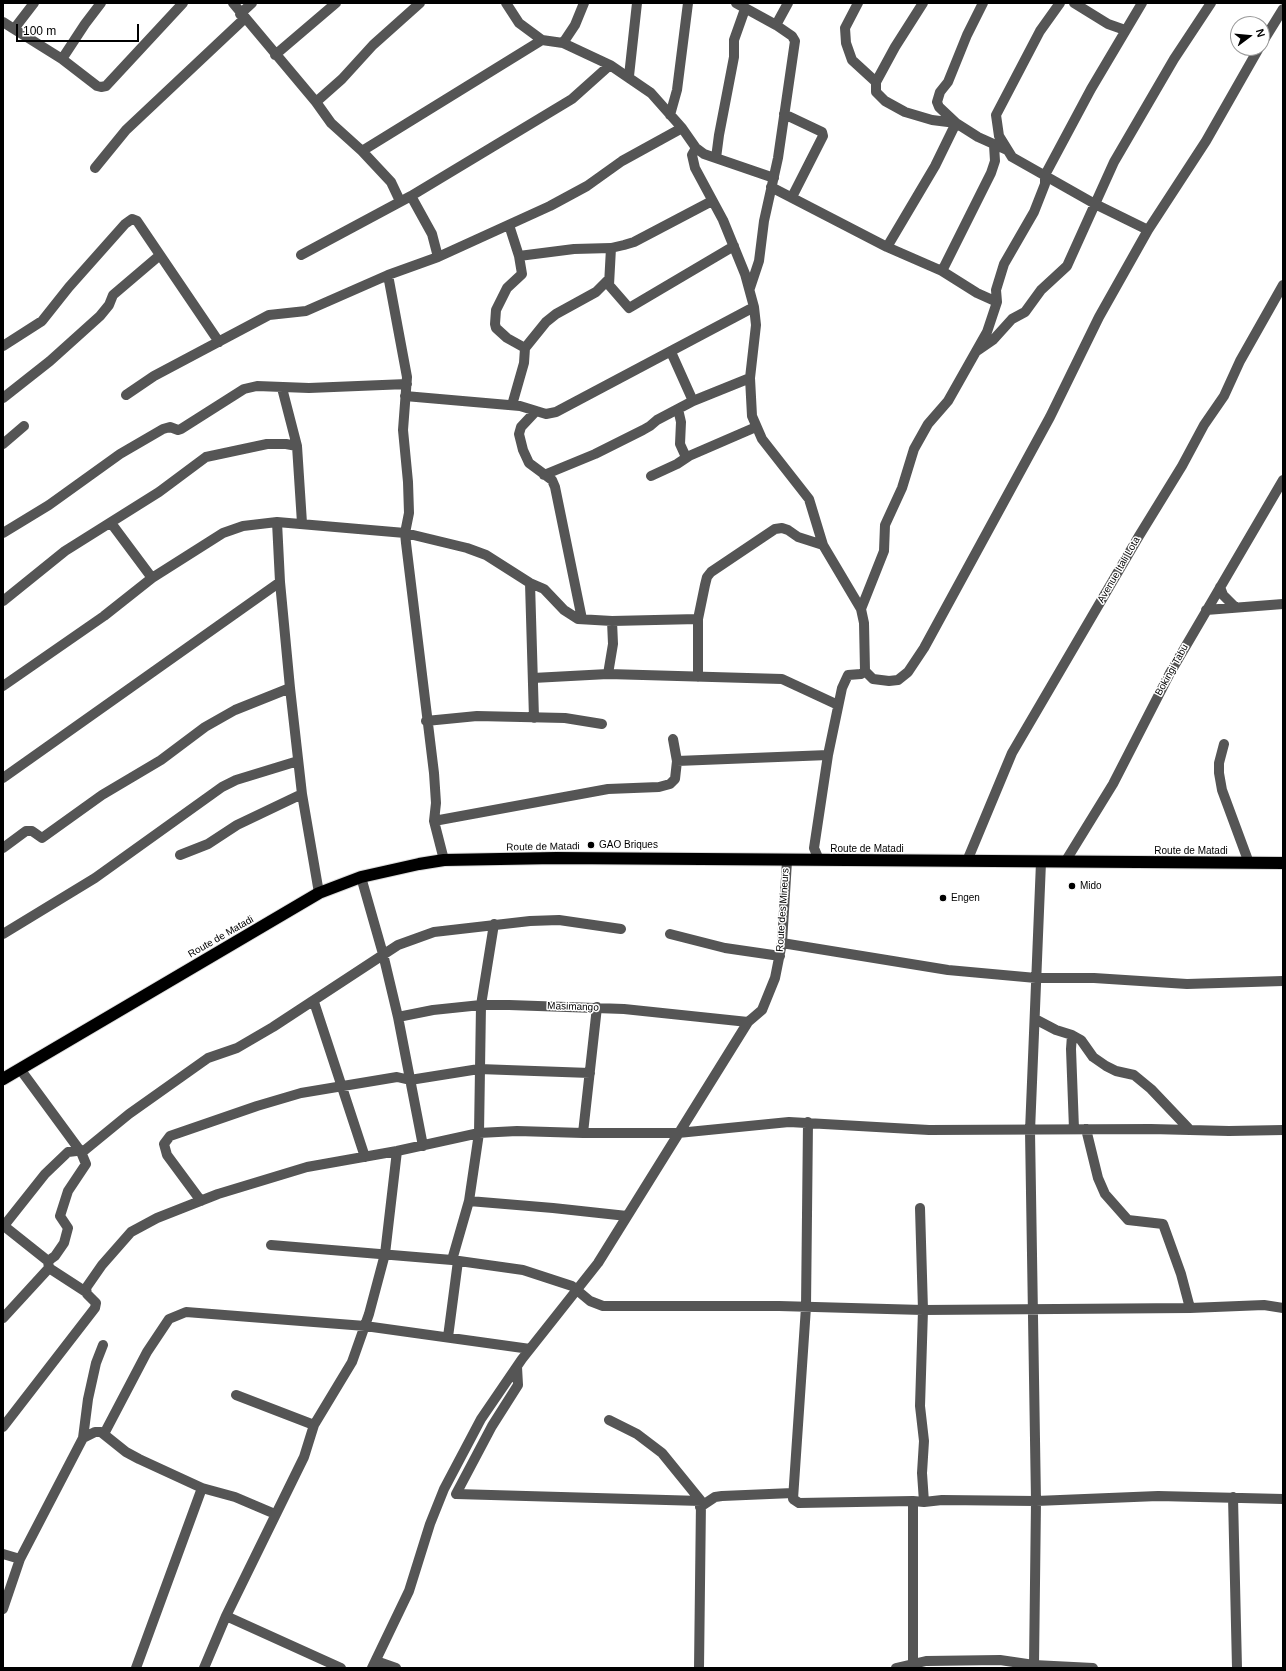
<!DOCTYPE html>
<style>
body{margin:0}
#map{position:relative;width:1286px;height:1671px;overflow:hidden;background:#fff;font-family:Helvetica,sans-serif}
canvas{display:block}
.frame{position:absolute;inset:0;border:4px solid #000;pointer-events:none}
.north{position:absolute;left:1230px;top:16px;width:40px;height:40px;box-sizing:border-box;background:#fff;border:1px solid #999;border-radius:50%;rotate:74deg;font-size:11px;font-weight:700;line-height:16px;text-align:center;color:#000}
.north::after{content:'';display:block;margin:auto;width:14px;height:18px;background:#000;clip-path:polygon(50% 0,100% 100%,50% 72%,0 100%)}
.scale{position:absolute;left:16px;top:24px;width:123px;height:18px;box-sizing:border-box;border:2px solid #000;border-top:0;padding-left:5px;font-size:12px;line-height:14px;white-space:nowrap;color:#000;-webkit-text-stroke:3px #fff;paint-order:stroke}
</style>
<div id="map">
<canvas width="1286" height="1671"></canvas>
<div class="frame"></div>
<div class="north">N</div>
<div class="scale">100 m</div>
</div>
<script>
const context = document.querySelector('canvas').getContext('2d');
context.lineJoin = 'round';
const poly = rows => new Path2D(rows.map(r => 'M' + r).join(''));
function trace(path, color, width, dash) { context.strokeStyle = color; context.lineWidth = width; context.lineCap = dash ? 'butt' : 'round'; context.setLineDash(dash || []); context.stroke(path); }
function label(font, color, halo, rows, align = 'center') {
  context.font = font + ' Helvetica,sans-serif'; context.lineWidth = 3; context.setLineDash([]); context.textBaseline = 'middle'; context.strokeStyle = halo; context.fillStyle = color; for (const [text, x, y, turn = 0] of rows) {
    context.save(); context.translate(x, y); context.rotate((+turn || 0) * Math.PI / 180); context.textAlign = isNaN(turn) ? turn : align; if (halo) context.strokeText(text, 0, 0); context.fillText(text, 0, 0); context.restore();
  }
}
const highway = poly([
 [3,1079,319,893,361,877,419,864,444,860,556,858,1283,863]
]);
trace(highway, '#dbdbdb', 14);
trace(poly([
 [34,3,14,29,62,59,97,86,101,87,106,86,183,3],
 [233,3,316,102,331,123,362,151,391,182,400,201],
 [506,3,519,23,542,40,563,43],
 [584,3,575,25,563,43,610,65,651,93,682,128,696,148,704,154,774,178],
 [736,3,776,25,792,36,795,41,778,158,764,221,759,261,750,288],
 [858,3,845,28,846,43,852,60,876,82],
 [923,3,895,47,876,82,876,92,885,101,905,112,932,120,956,123,978,137,1007,150],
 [1060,3,1040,31,996,115,999,136,1012,157,1095,204,1148,230],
 [1074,3,1108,24,1125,30],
 [240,14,252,3],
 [3,22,14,29],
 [776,25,788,3],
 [1262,43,1283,9],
 [275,55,336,3],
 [62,59,85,24,101,3],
 [629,76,637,3],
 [316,102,342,79,373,45,420,3],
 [784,114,822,132,823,136,792,197],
 [670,115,677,90,688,3],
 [696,148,692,155,695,168,723,220,745,274,754,307,756,325,750,378,752,416,762,439,809,499,823,545,861,609,864,623,865,671],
 [362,151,542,40],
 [716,158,719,135,734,57,734,40,745,9],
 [95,168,126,130,244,19],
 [771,187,887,247,942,271,977,293,997,302],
 [411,196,432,234,438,257],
 [509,225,519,256,522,274,507,288,496,310,495,324,496,328,507,338,525,348,524,363,512,405],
 [887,247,935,166,956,123,939,107,937,102,940,92,948,82,967,35,983,3],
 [611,248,609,285,629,308,734,246],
 [301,255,411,196,572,99,610,65],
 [519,256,574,249,611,248,624,245,634,242,712,201],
 [942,271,991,173,995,161,994,145],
 [388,275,407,377,403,430,408,482,409,513,405,533,406,543,434,773,436,803,434,821,444,860],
 [3,346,42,321,69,287,125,224,132,219,137,221,219,342],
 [525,348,546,322,556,314,596,292,609,279],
 [977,351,993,340,1012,319,1025,312,1041,290,1067,266,1114,162,1174,59,1211,3],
 [671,352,693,401],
 [282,388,297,446,302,523],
 [126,395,154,376,269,315,306,311,388,275,438,257,550,206,587,186,622,161,682,128],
 [405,396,520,406,546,414,556,412,754,307],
 [3,398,50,361,100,316,109,305,113,295,160,255],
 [678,409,681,422,680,444,685,455,689,456,756,427],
 [536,411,521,427,519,434,523,450,529,463,552,480,555,487,582,619],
 [3,444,24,426],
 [544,475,595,454,643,430,650,426,657,420,693,401,750,378],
 [651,476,677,464,689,456],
 [277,522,280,582,290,688,302,794,319,893],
 [111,523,152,578],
 [3,533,49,505,120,454,163,429,170,427,178,430,181,429,244,389,257,386,309,388,407,384],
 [530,583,534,718],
 [1220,587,1223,595,1235,607],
 [3,601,65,551,159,492,206,457,267,444,286,444,297,446],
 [861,609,884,551,885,525,902,488,914,449,928,424,948,401,987,332,997,302,996,290,1004,264,1034,212,1045,184,1045,175,1091,89,1142,3],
 [1206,610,1283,604],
 [608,674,782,679,838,705],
 [698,677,698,619,705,585,707,577,711,572,775,529,782,528,788,530,798,537,823,545],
 [533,678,608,674,613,644,612,621],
 [3,686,104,616,152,578,223,533,243,526,277,522,405,533,467,548,486,555,530,583,544,589,564,610,578,619,612,621,698,619],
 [426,721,477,716,565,718,602,724],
 [1224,744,1219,763,1219,773,1222,790,1249,863],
 [677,761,828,755],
 [3,778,280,582],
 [434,821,608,789,659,787,670,784,675,779,677,761,673,739],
 [3,848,26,831,32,831,42,838,102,795,161,760,205,727,235,710,290,688],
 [180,855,208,844,237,825,302,794],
 [819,860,814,848,828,755,842,688,848,675,861,674,865,671,873,679,889,681,898,680,908,672,924,648,1050,417,1099,317,1148,230,1206,141,1259,48],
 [967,861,1012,753,1139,536,1182,466,1204,425,1224,396,1240,361,1283,285],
 [1065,862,1113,784,1170,673,1283,480],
 [361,877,383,954,398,1017,423,1146],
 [3,934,95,878,222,787,236,780,298,761],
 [670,934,725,948,780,956],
 [782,943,948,970,1036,978,1094,978,1187,984,1283,981],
 [314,1002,365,1157],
 [398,1017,433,1010,481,1005,509,1005,624,1009,748,1022],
 [1035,1019,1056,1030,1072,1035,1071,1049,1074,1129],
 [1072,1035,1081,1040,1093,1057,1106,1066,1116,1071,1134,1075,1151,1089,1190,1130],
 [808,1122,806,1307,793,1499,799,1503,913,1501],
 [1086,1129,1098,1178,1105,1194,1128,1220,1163,1224,1181,1274,1190,1308],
 [583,1133,597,1007],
 [201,1201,167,1155,164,1144,170,1136,257,1106,301,1093,397,1077,410,1080,479,1069,590,1073],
 [469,1201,553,1208,627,1216],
 [4,1226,48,1261],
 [3,1227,45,1174,68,1152,85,1150,129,1114,208,1058,237,1048,273,1027,398,945,434,932,530,921,559,920,621,929],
 [271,1245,452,1260,523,1270,572,1286,590,1301,603,1306,779,1306,923,1310,1190,1308,1264,1305,1283,1308],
 [452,1260,469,1201,479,1133,481,1005,494,924],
 [49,1268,86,1292],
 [3,1318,49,1268,48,1261,55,1256,64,1243,68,1228,60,1216,68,1191,86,1164,81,1152,20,1069],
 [448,1337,458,1261],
 [517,1367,518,1385,492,1426,456,1494,701,1501],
 [236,1395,314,1425],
 [609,1420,637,1434,662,1453,701,1501,699,1668],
 [3,1427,95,1308,96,1303,87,1294,86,1288,102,1265,131,1232,157,1218,218,1194,307,1167,397,1151,479,1133,517,1131,583,1133,678,1133,789,1122,929,1130,1151,1129,1229,1131,1283,1130],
 [104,1434,147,1352,169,1319,186,1312,365,1326,530,1349],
 [83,1438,95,1432,101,1432,126,1452,139,1459,202,1488,235,1497,275,1514],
 [1233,1497,1237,1668],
 [924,1502,942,1500,1036,1501,1158,1496,1283,1499],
 [700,1507,715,1497,722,1496,793,1493],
 [3,1554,20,1559],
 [3,1609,20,1559,83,1438,88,1399,96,1363,103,1345],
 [226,1616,341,1668],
 [376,1661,396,1668],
 [1034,1665,1036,1501,1030,1131,1041,862],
 [136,1668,202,1488],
 [204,1668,226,1616,304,1457,314,1425,352,1362,369,1314,385,1254,397,1151],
 [372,1668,409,1591,430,1524,444,1489,481,1419,522,1359,598,1263,748,1022,762,1010,775,978,782,943,787,861],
 [896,1668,926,1661,1000,1660,1034,1665,1093,1668],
 [910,1668,913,1663,913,1501,924,1502,922,1473,924,1441,920,1406,923,1310,920,1208]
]), '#555', 10);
trace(highway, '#000', 12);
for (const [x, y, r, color] of [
 [591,845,4,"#000"],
 [1072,886,4,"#000"],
 [943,898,4,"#000"]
]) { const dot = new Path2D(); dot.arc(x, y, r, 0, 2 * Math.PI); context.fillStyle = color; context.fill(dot); trace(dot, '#fff', 1.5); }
label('10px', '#000', '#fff', [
 ["Avenue Itali Lota",1119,570,-60],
 ["Bokingi Tabu",1172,670,-61],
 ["Route de Matadi",543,847,-1],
 ["Route de Matadi",867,849],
 ["Route de Matadi",1191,851],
 ["Route des Mineurs",783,910,-86],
 ["Route de Matadi",221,937,-30],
 ["Masimango",573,1007,2]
]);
label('10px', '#000', '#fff', [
 ["GAO Briques",599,845],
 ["Mido",1080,886],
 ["Engen",951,898]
], 'left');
</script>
